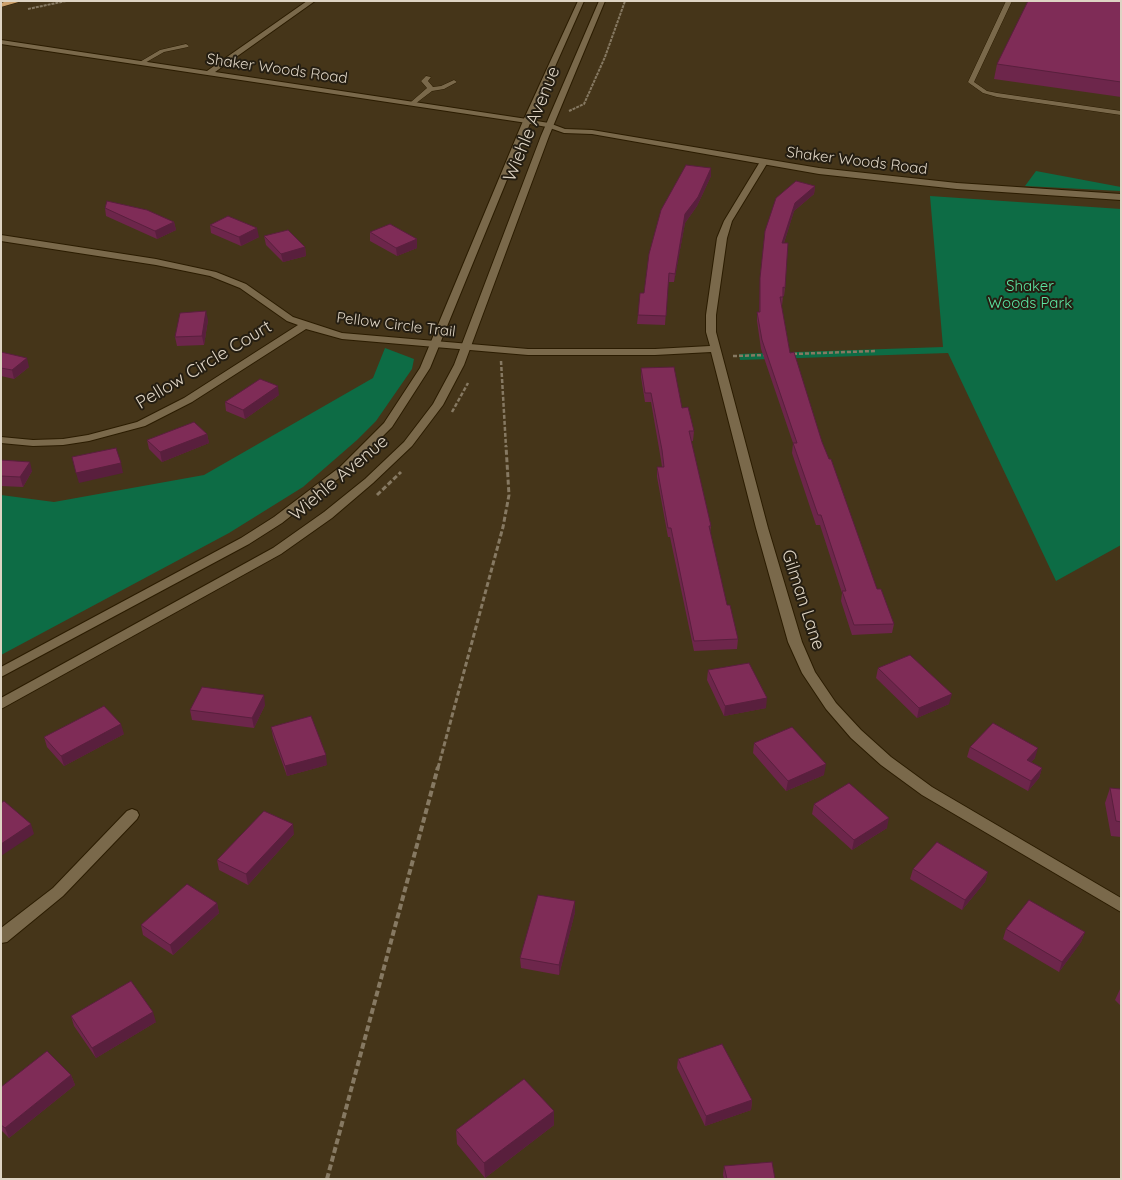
<!DOCTYPE html>
<style>
body{margin:0}
#map{position:relative;width:1122px;height:1180px;overflow:hidden;background:#453519;font-family:Quicksand,sans-serif}
canvas{display:block}
.frame{position:absolute;inset:0;border:2px solid #ded4c4;pointer-events:none}
</style>
<div id="map">
<canvas width="1122" height="1180"></canvas>
<div class="frame"></div>
</div>
<script>
const context = document.querySelector('canvas').getContext('2d');
context.lineJoin = 'round';
function fillPath(path, color) { context.fillStyle = color; context.fill(path, 'evenodd'); }
const poly = rows => new Path2D(rows.map(r => 'M' + r).join(''));
function trace(path, color, width, dash) { context.strokeStyle = color; context.lineWidth = width; context.lineCap = dash ? 'butt' : 'round'; context.setLineDash(dash || []); context.stroke(path); }
function label(font, color, halo, rows, align = 'center') {
  context.font = font + ' Quicksand,sans-serif'; context.lineWidth = 4; context.setLineDash([]); context.textBaseline = 'middle'; context.strokeStyle = halo; context.fillStyle = color; for (const [text, x, y, turn = 0] of rows) {
    context.save(); context.translate(x, y); context.rotate((+turn || 0) * Math.PI / 180); context.textAlign = isNaN(turn) ? turn : align; if (halo) context.strokeText(text, 0, 0); context.fillText(text, 0, 0); context.restore();
  }
}
fillPath(poly([
 [1036,171,1121,187,1121,191,1025,186],
 [930,196,1121,209,1121,545,1056,581,948,353,740,360,739,354,943,347],
 [385,348,414,359,412,369,376,421,357,440,303,487,229,533,1,655,1,495,54,502,204,475,373,378]
]), '#0d6c45');
const service = poly([
 [1006,1,1012,1,974,82,987,91,997,93,1121,111,1121,115,997,97,983,93,969,83,968,82,1006,1],
 [186,44,189,46,188,47,164,52,143,64,138,63,160,50,186,44],
 [426,76,431,77,428,81,433,87,441,86,454,80,457,82,444,89,432,91,415,104,411,104,411,102,427,88,421,81,426,76]
]);
const minor = poly([
 [307,1,315,1,215,72,527,119,531,121,527,123,1,44,1,40,207,71,307,1],
 [761,160,768,162,732,221,727,238,716,315,716,332,768,528,802,642,815,672,836,703,861,730,891,757,932,787,1121,898,1121,912,922,795,881,765,851,738,826,709,802,673,788,642,756,528,711,352,655,355,528,355,342,339,306,329,192,402,145,426,89,441,63,445,33,446,1,443,1,437,33,440,63,439,88,435,137,422,184,398,298,325,287,321,240,288,210,276,156,265,1,241,1,235,156,259,216,272,246,284,293,317,342,333,528,349,655,349,710,346,706,332,706,315,717,238,724,221,761,160],
 [132,809,137,811,139,815,137,819,63,896,7,942,1,943,1,928,53,888,127,811,132,809]
]);
const tertiary = poly([
 [524,119,549,123,565,129,592,130,819,168,957,183,1121,194,1121,200,957,189,819,174,592,134,564,133,547,127,524,123,524,119]
]);
const secondary = poly([
 [578,1,584,1,531,121,430,368,392,427,348,471,282,523,249,544,1,677,1,667,241,538,274,517,340,467,384,423,420,368,523,121,578,1],
 [599,1,605,1,549,136,464,365,443,405,412,446,373,483,332,518,281,554,1,709,1,698,273,548,324,512,365,479,404,442,433,404,454,365,541,136,599,1]
]);
const trunk = poly([
 [7,1,22,1,1,7,1,3,7,1]
]);
trace(service, '#2b1c01', 1);
trace(minor, '#2b1c01', 2);
trace(tertiary, '#2b1c01', 2);
trace(secondary, '#2b1c01', 2);
trace(trunk, '#2b1c01', 1);
trace(poly([
 [28,9,66,1],
 [569,111,584,104,605,57,625,1]
]), '#867962', 2, [3, 1]);
trace(poly([
 [793,354,875,351],
 [733,356,766,355],
 [501,361,506,447],
 [452,412,468,383]
]), '#867962', 2.5, [4, 2]);
trace(poly([
 [377,495,401,472],
 [438,768,503,527,509,495,506,446]
]), '#867962', 3, [5, 2.5]);
trace(poly([
 [327,1179,438,767]
]), '#867962', 4, [6, 3]);
fillPath(service, '#7a694b');
fillPath(minor, '#7a694b');
fillPath(tertiary, '#7a694b');
fillPath(secondary, '#7a694b');
fillPath(trunk, '#cda16c');
fillPath(poly([
 [1121,1,1121,97,994,79,997,64],
 [711,168,711,176,697,206,685,223,674,282,668,282,665,325,637,324,638,315,644,293],
 [796,181,815,186,814,194,794,211,784,243,785,288,784,296,783,296,782,306,781,306,790,353,822,442,877,589,894,624,892,633,852,635,841,601,842,593,820,525,816,525,792,453,793,443,761,349,757,321,757,312,759,312,760,278],
 [105,208,174,222,176,230,157,239,106,216],
 [210,225,259,237,241,246,211,233],
 [370,232,417,239,417,248,397,256,370,241],
 [264,236,305,247,306,256,283,262,266,245],
 [208,320,204,345,177,346,175,337],
 [1,352,29,367,14,379,1,376],
 [641,368,682,408,694,431,693,441,691,441,711,526,710,533,727,605,738,639,737,649,694,651,670,537,668,537,657,477,657,467,662,467,661,460,651,402,645,402,641,377],
 [279,395,245,419,226,411,225,402],
 [207,434,209,443,162,462,149,449,147,440],
 [1,460,32,471,23,487,1,486],
 [878,668,949,704,917,718,876,678],
 [708,670,766,708,724,716,707,680],
 [265,705,254,728,192,720,190,710],
 [271,727,327,765,287,776,273,737],
 [124,734,64,766,47,747,44,737],
 [754,743,824,775,786,791,753,753],
 [970,747,1035,758,1031,762,1042,768,1039,778,1028,791,967,757],
 [1110,788,1121,789,1121,837,1111,836,1105,803],
 [814,804,887,828,852,850,812,814],
 [294,834,248,885,219,870,217,860],
 [913,869,988,872,985,882,962,910,910,879],
 [217,903,219,913,173,955,143,935,141,925],
 [575,912,559,975,521,968,520,958],
 [1006,929,1085,932,1081,942,1059,972,1003,939],
 [1121,987,1121,1006,1115,1000],
 [71,1016,156,1022,96,1058,74,1026],
 [678,1059,752,1100,751,1110,705,1126,677,1068],
 [71,1075,75,1085,9,1138,1,1130,1,1087],
 [554,1111,554,1125,485,1178,457,1144,456,1130],
 [724,1166,775,1179,724,1179,723,1175]
]), '#6d264b');
fillPath(poly([
 [711,168,711,176,697,206,685,223,674,282,675,274,685,214],
 [815,186,814,194,794,211,781,252,782,243,795,203],
 [174,222,176,230,157,239,155,231],
 [257,228,259,237,241,246,239,237],
 [417,239,417,248,397,256,396,248],
 [305,247,306,256,283,262,281,254],
 [206,311,208,320,204,345,202,336],
 [27,358,29,367,14,379,12,370],
 [278,386,279,395,245,419,243,410],
 [207,434,209,443,162,462,160,452],
 [30,462,32,471,23,487,20,477],
 [121,463,123,473,79,483,76,473],
 [952,694,949,704,917,718,919,708],
 [264,695,265,705,254,728,252,718],
 [767,698,766,708,724,716,725,706],
 [121,724,124,734,64,766,61,756],
 [1038,748,1035,758,1024,770,1027,760],
 [326,755,327,765,287,776,285,766],
 [826,764,824,775,786,791,788,781],
 [1042,768,1039,778,1028,791,1031,781],
 [889,818,887,828,852,850,854,840],
 [31,824,34,834,1,856,1,844],
 [293,824,294,834,248,885,246,874],
 [988,872,985,882,962,910,965,900],
 [575,901,575,912,559,975,559,965],
 [217,903,219,913,173,955,170,945],
 [1085,932,1081,942,1059,972,1062,962],
 [153,1012,156,1022,96,1058,92,1048],
 [71,1075,75,1085,9,1138,5,1128],
 [752,1100,751,1110,705,1126,706,1116],
 [554,1111,554,1125,485,1178,484,1163]
]), '#591f3d');
const building = poly([
 [1028,1,1121,1,1121,82,997,64,1028,1],
 [686,165,711,168,698,197,685,214,675,274,669,273,666,316,638,315,640,293,644,293,649,254,661,210,686,165],
 [796,181,815,186,795,203,782,243,788,243,785,288,783,287,783,297,780,297,790,353,794,352,822,442,829,459,831,459,877,589,881,589,894,624,854,625,842,591,846,591,821,515,818,515,793,443,797,443,762,340,757,312,760,312,760,278,765,231,776,198,796,181],
 [107,201,147,210,174,222,155,231,105,208,107,201],
 [228,216,257,228,239,237,210,225,228,216],
 [390,224,417,239,396,248,370,232,390,224],
 [288,230,305,247,281,254,264,236,288,230],
 [206,311,202,336,175,337,180,313,206,311],
 [1,352,27,358,12,370,1,368,1,352],
 [674,367,682,408,688,407,694,431,689,431,711,526,709,526,727,605,730,605,738,639,694,641,671,528,668,528,657,467,664,467,662,450,651,393,645,393,641,368,674,367],
 [260,379,278,386,243,410,225,402,260,379],
 [194,422,207,434,160,452,147,440,194,422],
 [116,448,121,463,76,473,72,457,116,448],
 [1,460,30,462,20,477,1,476,1,460],
 [910,655,952,694,919,708,878,668,910,655],
 [749,663,767,698,725,706,708,670,749,663],
 [202,687,264,695,252,718,190,710,202,687],
 [104,706,121,724,61,756,44,737,104,706],
 [311,716,326,755,285,766,271,727,311,716],
 [993,723,1038,748,1027,760,1042,768,1031,781,970,747,993,723],
 [792,727,826,764,788,781,754,743,792,727],
 [849,783,889,818,854,840,814,804,849,783],
 [1110,788,1121,789,1121,822,1116,821,1110,788],
 [4,801,31,824,1,844,1,803,4,801],
 [264,811,293,824,246,874,217,860,264,811],
 [937,842,988,872,965,900,913,869,937,842],
 [187,884,217,903,170,945,141,925,187,884],
 [538,895,575,901,559,965,520,958,538,895],
 [1029,900,1085,932,1062,962,1006,929,1029,900],
 [131,981,153,1012,92,1048,71,1016,131,981],
 [722,1044,752,1100,706,1116,678,1059,722,1044],
 [47,1051,71,1075,5,1128,1,1125,1,1087,47,1051],
 [524,1079,554,1111,484,1163,456,1130,524,1079],
 [772,1162,775,1179,727,1179,724,1166,772,1162]
]);
fillPath(building, '#7f2c57');
trace(building, '#591f3d', 1);
label('15px', '#ded4c4', '#251e12', [
 ["Shaker Woods Road",277,69,8],
 ["Shaker Woods Road",857,161,7],
 ["Pellow Circle Trail",396,325,7]
]);
label('15px', '#5de7a4', '#251e12', [
 ["Shaker",1030,286],
 ["Woods Park",1030,303]
]);
label('18px', '#ded4c4', '#251e12', [
 ["Wiehle Avenue",532,124,-68],
 ["Pellow Circle Court",204,365,-31],
 ["Wiehle Avenue",339,478,-40],
 ["Gilman Lane",803,600,72]
]);
</script>
